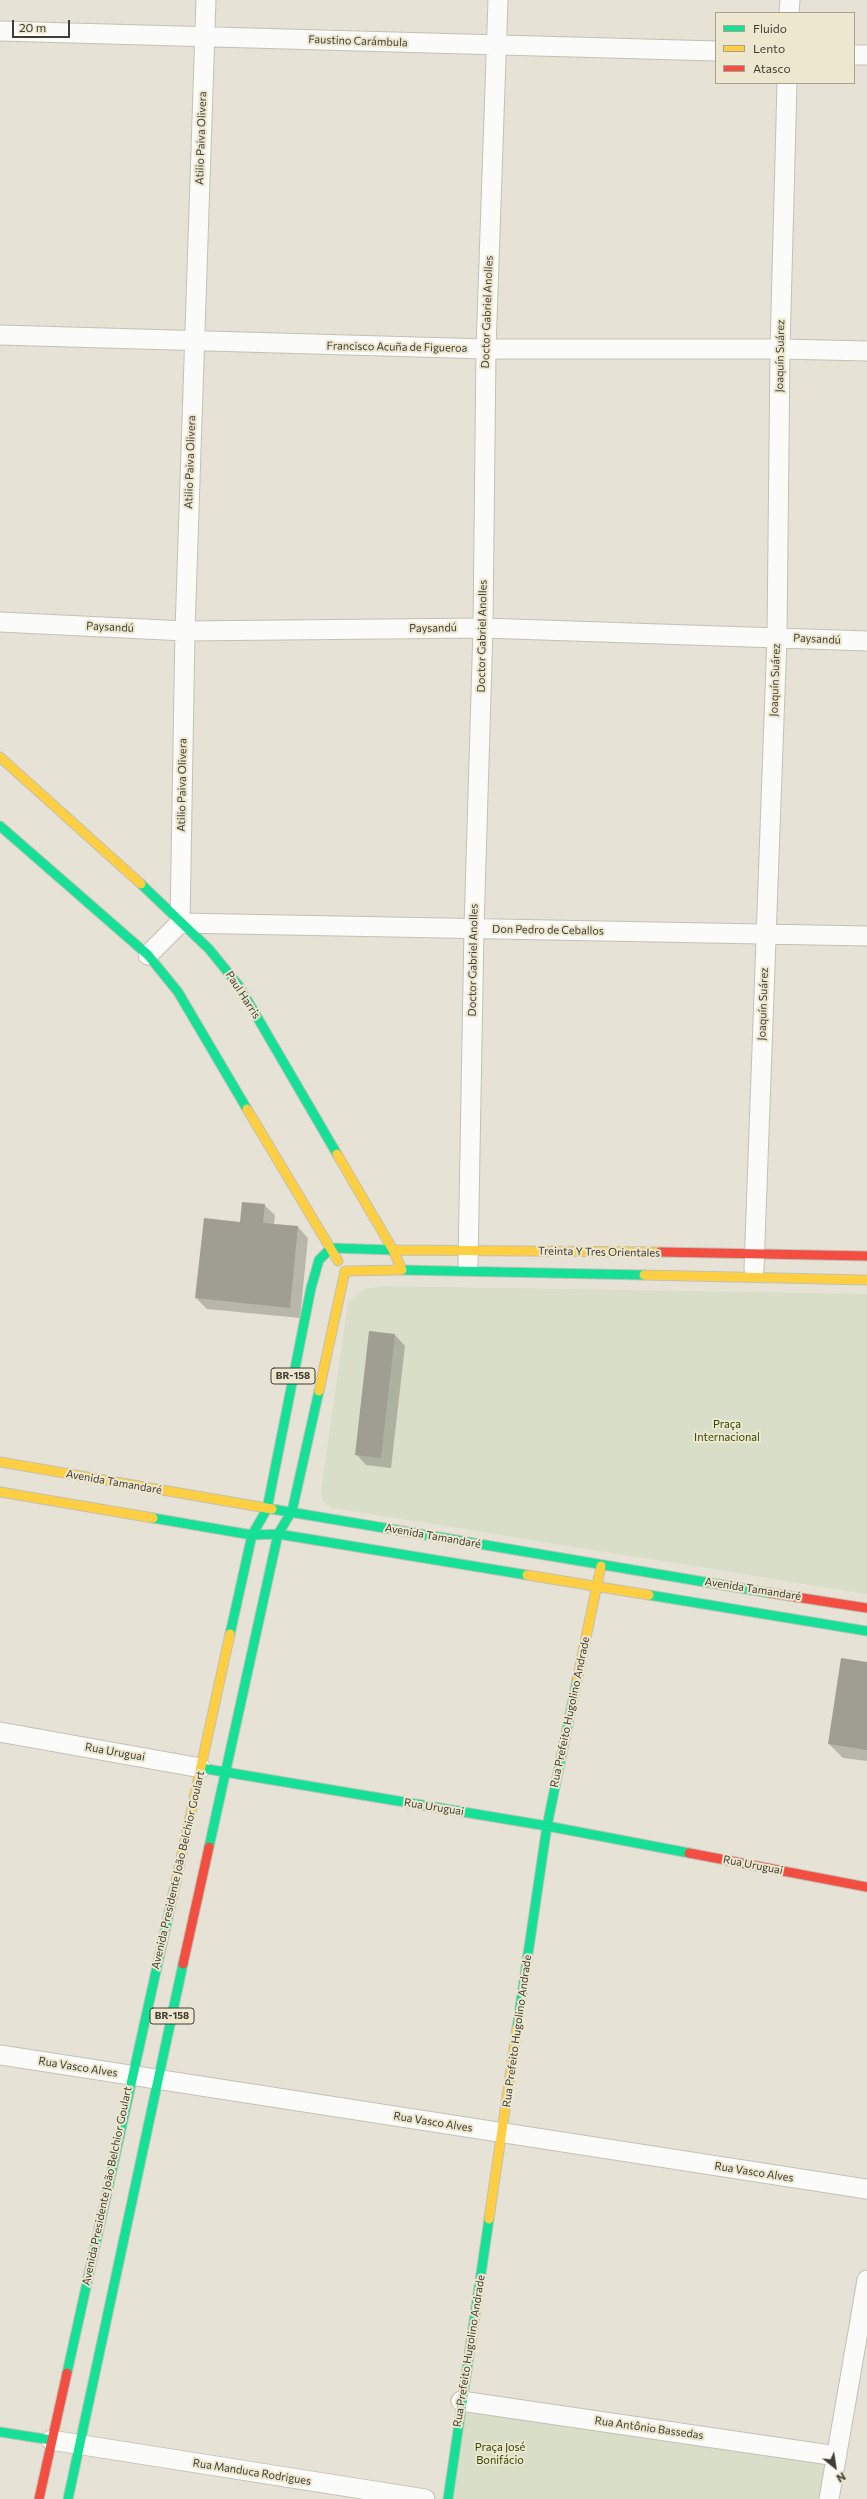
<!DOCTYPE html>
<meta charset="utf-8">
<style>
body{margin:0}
#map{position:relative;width:867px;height:2499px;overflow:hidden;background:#e6e3d6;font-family:Commissioner,sans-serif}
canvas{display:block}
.legend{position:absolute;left:715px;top:12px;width:140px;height:72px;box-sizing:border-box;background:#ede7cf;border:1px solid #a7a391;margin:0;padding:5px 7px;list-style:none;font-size:12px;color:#3f3d34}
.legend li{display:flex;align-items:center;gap:8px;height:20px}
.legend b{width:20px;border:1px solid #a7a391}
.north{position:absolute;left:815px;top:2447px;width:40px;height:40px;-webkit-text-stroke:3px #ede7cf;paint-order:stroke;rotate:150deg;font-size:11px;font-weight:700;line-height:16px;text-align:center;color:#3f3d34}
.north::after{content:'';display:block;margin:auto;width:14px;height:18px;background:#3f3d34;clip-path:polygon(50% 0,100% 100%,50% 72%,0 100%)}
.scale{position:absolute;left:12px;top:20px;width:58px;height:18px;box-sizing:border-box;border:2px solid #3f3d34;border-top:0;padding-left:5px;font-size:12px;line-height:14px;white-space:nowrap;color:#3f3d34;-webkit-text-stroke:3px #ede7cf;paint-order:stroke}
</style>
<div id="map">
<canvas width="867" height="2499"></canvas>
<ul class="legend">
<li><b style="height:5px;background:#16e098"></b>Fluido</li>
<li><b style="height:5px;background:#ffcf43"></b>Lento</li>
<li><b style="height:5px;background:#f24e42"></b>Atasco</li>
</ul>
<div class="north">N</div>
<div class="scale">20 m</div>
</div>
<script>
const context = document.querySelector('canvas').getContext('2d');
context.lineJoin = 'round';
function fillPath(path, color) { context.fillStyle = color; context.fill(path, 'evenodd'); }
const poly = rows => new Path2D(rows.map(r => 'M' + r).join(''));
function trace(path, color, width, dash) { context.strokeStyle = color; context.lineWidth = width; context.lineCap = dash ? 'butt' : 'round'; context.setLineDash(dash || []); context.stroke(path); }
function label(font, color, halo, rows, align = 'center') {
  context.font = font + ' Commissioner,sans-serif'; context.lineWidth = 4; context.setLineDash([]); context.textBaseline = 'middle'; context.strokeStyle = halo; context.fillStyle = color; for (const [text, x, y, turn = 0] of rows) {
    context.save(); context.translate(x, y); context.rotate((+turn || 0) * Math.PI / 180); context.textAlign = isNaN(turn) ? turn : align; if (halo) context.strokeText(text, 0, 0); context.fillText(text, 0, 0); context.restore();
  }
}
fillPath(poly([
 [382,1286,867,1294,867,1594,333,1508,323,1502,321,1491,348,1302,365,1289],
 [461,2401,837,2456,829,2499,448,2499]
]), '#d8dec8');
fillPath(poly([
 [264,1205,275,1215,274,1225,298,1227,308,1238,300,1318,207,1309,196,1298,241,1223],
 [395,1335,405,1346,391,1468,366,1465,356,1454],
 [867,1663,867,1761,843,1758,829,1744]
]), '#0003');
fillPath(poly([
 [242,1202,265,1204,263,1223,298,1226,290,1308,195,1298,204,1218,240,1222],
 [369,1331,395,1334,381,1458,355,1455],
 [841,1658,867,1662,867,1750,828,1744]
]), '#a09d93');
const street = poly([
 [789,13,790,0],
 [0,31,716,51],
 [854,55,867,55],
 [0,335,486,349,780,349,867,351],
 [0,622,185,631,483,628,867,641],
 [180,923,185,631,206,0],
 [180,923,867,936],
 [148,955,180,923],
 [468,1264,474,928,483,628,486,349,498,0],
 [754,1269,777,637,780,349,787,83],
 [0,1732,201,1768],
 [0,2055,867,2189],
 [461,2401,837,2456],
 [51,2440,425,2499],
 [829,2499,867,2280]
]);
const fast = poly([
 [0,826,148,955,178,992,247,1109],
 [141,884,209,949,239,986,337,1154],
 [331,1248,393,1250],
 [402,1270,644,1275],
 [272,1509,770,1593],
 [153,1518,252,1535,278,1534,527,1575],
 [649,1595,867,1631],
 [230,1634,252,1535,267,1509,311,1288,319,1260,331,1248],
 [201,1768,547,1826,689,1853],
 [209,1847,278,1534,292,1511,319,1391],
 [517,2028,547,1826,577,1680],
 [67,2373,176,1881],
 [0,2432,51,2440],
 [68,2499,183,1964],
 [448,2499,489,2219]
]);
const slow = poly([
 [0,757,141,884],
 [247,1109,338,1261],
 [337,1154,393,1250,402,1270,345,1271],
 [393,1250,660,1252],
 [644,1275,867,1280],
 [319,1391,345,1271],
 [0,1462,272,1509],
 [0,1492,153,1518],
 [527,1575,649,1595],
 [577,1680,601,1566],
 [176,1881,230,1634],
 [489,2219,517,2028]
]);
const jam = poly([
 [660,1252,867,1256],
 [770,1593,867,1608],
 [689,1853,867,1887],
 [183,1964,209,1847],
 [39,2499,67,2373]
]);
trace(street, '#c3c0b6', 21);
trace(fast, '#c3c0b6', 11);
trace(slow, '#c3c0b6', 11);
trace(jam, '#c3c0b6', 11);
trace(street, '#fbfbf9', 19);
trace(fast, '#16e098', 9);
trace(slow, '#ffcf43', 9);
trace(jam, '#f24e42', 9);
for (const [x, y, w] of [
 [293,1376,44],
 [172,2016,44]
]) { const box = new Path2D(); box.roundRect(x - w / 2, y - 8, w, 16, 3); context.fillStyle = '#ede7cf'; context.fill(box); trace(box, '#3f3d34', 1); }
label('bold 10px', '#3f3d34', null, [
 ["BR-158",293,1376],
 ["BR-158",172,2016]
]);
label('11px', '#3f3d34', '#ede7cf', [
 ["Faustino Carámbula",358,41,2],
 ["Atilio Paiva Olivera",201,138,-88],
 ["Doctor Gabriel Anolles",487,312,-88],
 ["Francisco Acuña de Figueroa",397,347,1],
 ["Joaquín Suárez",780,356,-89],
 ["Atilio Paiva Olivera",190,462,-88],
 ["Paysandú",110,627,3],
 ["Paysandú",433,628,-1],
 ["Doctor Gabriel Anolles",482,636,-89],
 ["Paysandú",817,639,3],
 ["Joaquín Suárez",775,680,-88],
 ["Atilio Paiva Olivera",182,785,-89],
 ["Don Pedro de Ceballos",548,930,1],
 ["Doctor Gabriel Anolles",473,960,-89],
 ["Paul Harris",243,995,57],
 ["Joaquín Suárez",763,1004,-88],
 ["Treinta Y Tres Orientales",599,1252,1],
 ["Avenida Tamandaré",114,1482,10],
 ["Avenida Tamandaré",433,1536,10],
 ["Avenida Tamandaré",753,1589,9],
 ["Rua Prefeito Hugolino Andrade",570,1712,-78],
 ["Rua Uruguai",115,1752,10],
 ["Rua Uruguai",434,1807,9],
 ["Rua Uruguai",753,1865,11],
 ["Avenida Presidente João Belchior Goulart",178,1870,-77],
 ["Rua Prefeito Hugolino Andrade",517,2031,-82],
 ["Rua Vasco Alves",78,2067,9],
 ["Rua Vasco Alves",433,2122,9],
 ["Rua Vasco Alves",754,2172,9],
 ["Avenida Presidente João Belchior Goulart",107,2186,-78],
 ["Rua Prefeito Hugolino Andrade",469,2351,-81],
 ["Rua Antônio Bassedas",649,2428,8],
 ["Rua Manduca Rodrigues",252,2472,9]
]);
label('11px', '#314804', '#ede7cf', [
 ["Praça",727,1424],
 ["Internacional",727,1437],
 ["Praça José",500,2447],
 ["Bonifácio",500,2460]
]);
</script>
